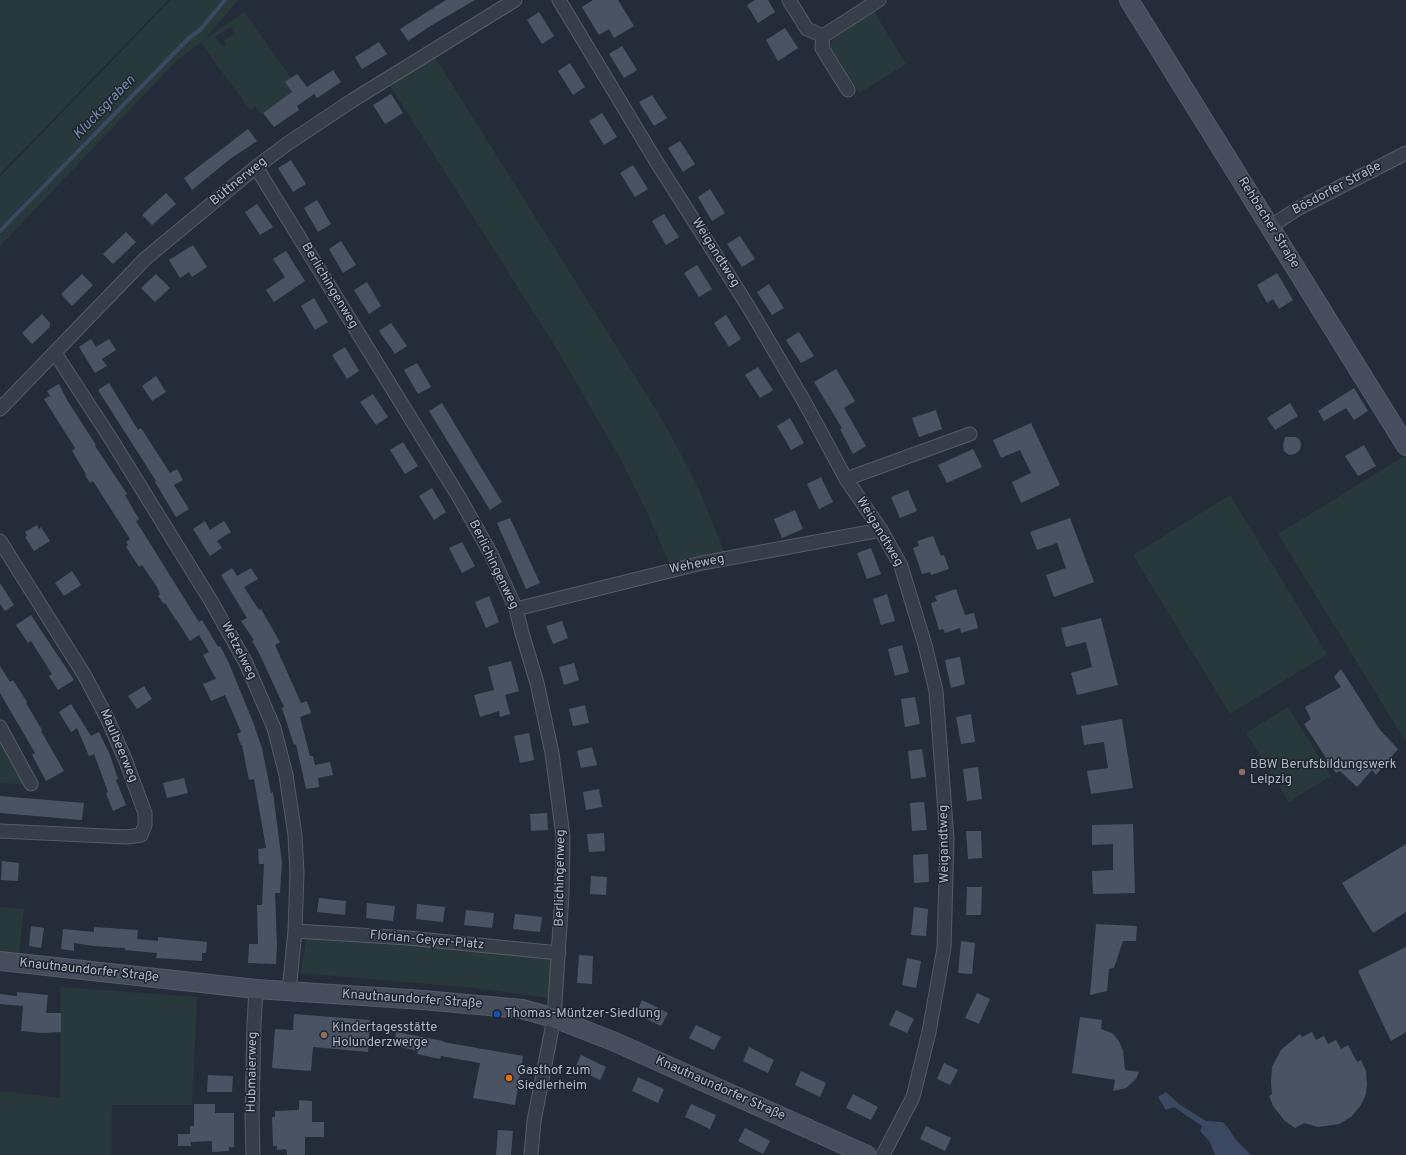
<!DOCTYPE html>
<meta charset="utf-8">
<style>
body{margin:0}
canvas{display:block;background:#242c39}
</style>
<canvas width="1406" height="1155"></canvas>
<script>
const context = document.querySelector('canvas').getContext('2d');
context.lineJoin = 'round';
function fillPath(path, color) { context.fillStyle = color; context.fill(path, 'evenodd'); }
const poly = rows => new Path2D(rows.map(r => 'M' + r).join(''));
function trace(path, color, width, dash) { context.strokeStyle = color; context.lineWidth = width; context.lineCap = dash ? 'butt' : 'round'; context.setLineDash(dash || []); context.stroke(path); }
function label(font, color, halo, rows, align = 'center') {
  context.font = font + ' Overpass,sans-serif'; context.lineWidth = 3; context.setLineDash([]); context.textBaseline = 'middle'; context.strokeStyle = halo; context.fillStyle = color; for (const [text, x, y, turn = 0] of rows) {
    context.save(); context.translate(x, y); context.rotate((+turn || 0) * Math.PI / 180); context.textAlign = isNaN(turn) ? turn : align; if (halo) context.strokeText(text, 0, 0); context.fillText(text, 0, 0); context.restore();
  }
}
fillPath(poly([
 [0,0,168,0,0,174],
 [171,0,238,0,205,39,244,12,291,78,285,82,292,92,261,114,255,106,250,110,201,43,177,60,0,246,0,177],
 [231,26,235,34,224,41,226,44,222,47,215,37],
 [873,10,906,64,859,93,830,46,835,33],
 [431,51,663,421,697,485,727,558,672,570,648,514,622,462,558,351,386,79],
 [1406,455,1406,742,1278,534],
 [1230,495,1327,654,1230,714,1133,555],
 [1288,707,1331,776,1289,802,1246,733],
 [0,732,29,785,0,783],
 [0,907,24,909,19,953,0,951],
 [315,936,548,956,554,960,550,998,474,988,301,973,306,940],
 [61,987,197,997,192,1105,112,1105,111,1155,0,1155,0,1091,60,1098]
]), '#27393b');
fillPath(poly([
 [1166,1092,1179,1104,1206,1121,1223,1122,1229,1129,1235,1139,1251,1155,1215,1155,1210,1142,1200,1131,1202,1126,1174,1107,1166,1110,1158,1097]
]), '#3a4961');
trace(poly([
 [0,231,190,37,200,30,225,0]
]), '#3a4961', 4);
fillPath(poly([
 [446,0,475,0,432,25,408,41,400,29],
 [593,0,618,0,634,26,614,38,609,29,599,35,582,7],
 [755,0,768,0,775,12,758,23,747,5],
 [539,12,554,36,542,44,527,20],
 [785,28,798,48,778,61,766,40],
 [379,42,387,54,362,69,355,57],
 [622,46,637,70,624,78,609,54],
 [570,63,585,87,573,95,558,71],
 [333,70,341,82,317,98,314,94,297,106,299,110,274,127,263,113,292,92,285,82,297,74,307,87],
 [391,94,403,113,385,124,373,105],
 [652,95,667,118,654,126,639,102],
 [602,113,617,137,604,145,589,121],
 [248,129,257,141,230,159,192,190,184,178],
 [680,141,695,164,683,172,668,148],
 [291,160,306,184,293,192,278,168],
 [633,165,648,189,635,197,620,173],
 [710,189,725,213,712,221,698,197],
 [166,193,176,204,152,225,142,215],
 [317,200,331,224,318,232,304,208],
 [257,204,273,227,260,235,245,212],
 [664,214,679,237,666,245,652,221],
 [126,232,136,242,113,264,103,254],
 [740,236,755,259,742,267,727,244],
 [341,241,356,265,343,273,329,249],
 [193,245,207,267,192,277,189,272,180,278,169,260],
 [286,251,305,281,274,302,266,290,285,277,273,259],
 [697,265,712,289,699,297,684,273],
 [1277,273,1293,300,1279,309,1273,299,1267,303,1257,285],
 [82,274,93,285,72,306,61,294],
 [156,274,170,288,155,302,141,288],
 [367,282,381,306,369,314,354,290],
 [769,284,784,308,772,315,757,292],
 [314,298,328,322,315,330,301,306],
 [42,314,50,323,50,327,32,344,22,333],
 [726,315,741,339,729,347,714,323],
 [391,323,407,346,395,354,379,331],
 [799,332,814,356,801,363,786,340],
 [91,339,96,347,109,339,116,350,102,359,107,366,95,373,79,347],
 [345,347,359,371,347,379,332,355],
 [417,363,431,387,418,394,404,370],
 [758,367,773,390,760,398,745,375],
 [836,369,855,401,844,408,866,446,853,454,840,429,842,428,814,382],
 [156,376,166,392,152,401,142,386],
 [109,383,138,430,141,428,170,473,177,469,183,480,174,485,189,509,176,517,155,482,156,481,98,390],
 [59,384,67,400,96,445,95,446,127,494,125,495,139,519,136,521,199,622,202,620,218,647,220,646,228,661,253,722,262,748,271,793,273,792,282,863,280,893,275,893,277,945,276,964,248,963,249,944,258,944,257,905,262,905,264,864,259,864,258,849,266,848,254,779,249,780,242,745,241,745,237,734,241,732,225,695,211,701,203,684,216,679,203,655,209,652,199,635,190,641,176,619,176,620,165,603,164,604,158,596,160,594,157,587,142,565,139,567,126,547,128,545,126,542,130,539,93,481,90,483,85,475,86,474,72,451,75,448,44,399,50,396,47,391],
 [1354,388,1368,411,1354,420,1346,408,1324,421,1318,411],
 [373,394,388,417,376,425,360,402],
 [442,403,502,502,490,510,429,411],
 [1290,403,1298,416,1275,430,1267,418],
 [936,410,942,429,919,437,912,418],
 [790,418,804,443,791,450,777,426],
 [1031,423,1060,485,1021,503,1012,482,1031,473,1020,450,1001,458,993,440],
 [1285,437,1296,437,1300,440,1301,444,1300,450,1295,454,1289,455,1284,451,1283,445],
 [403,442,418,466,405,474,390,450],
 [1364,445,1376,466,1358,476,1345,456],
 [973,449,982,467,947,483,938,465],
 [821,477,833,502,819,509,807,484],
 [432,488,446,512,434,520,419,496],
 [908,490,917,511,900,518,891,497],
 [795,510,803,529,782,538,774,519],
 [510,518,540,583,526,589,497,523],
 [1070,518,1094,582,1054,597,1046,575,1066,568,1057,543,1037,550,1030,532],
 [205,521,210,530,224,521,231,532,217,541,222,548,210,556,193,529],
 [37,525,39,529,41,527,50,541,34,551,25,537,27,536,25,532],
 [933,536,941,556,944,555,949,569,931,575,930,572,922,574,913,548,919,546,917,541],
 [462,542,475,566,462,573,449,548],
 [871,548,881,574,867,579,857,553],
 [232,568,237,576,251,568,258,579,244,587,259,610,261,609,280,642,275,645,301,703,307,701,311,713,300,717,310,756,313,756,315,765,330,762,333,775,318,778,319,787,306,789,296,744,294,745,282,708,284,707,259,653,252,641,254,640,241,621,247,618,221,575],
 [72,571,81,585,64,596,55,583],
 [0,583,14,605,5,611,0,604],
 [956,589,965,615,974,613,978,628,961,633,960,628,945,633,943,629,939,630,931,603,937,601,935,596],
 [887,594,895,621,881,625,873,599],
 [489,596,499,622,486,628,475,602],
 [31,615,74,680,58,690,49,676,52,674,31,641,28,643,16,625],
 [1101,618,1118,685,1077,695,1071,673,1092,667,1086,642,1066,647,1061,628],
 [562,621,568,638,553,644,546,626],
 [902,645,909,672,895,676,888,649],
 [960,657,965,684,951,688,945,660],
 [511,661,519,691,505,695,510,714,500,717,499,711,480,717,474,695,494,690,488,667],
 [574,663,579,680,564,685,559,667],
 [0,666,10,682,13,680,27,702,26,703,42,730,41,731,64,771,46,781,32,755,35,753,0,693],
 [1341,669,1380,730,1398,749,1376,775,1372,770,1357,787,1340,771,1336,773,1304,724,1311,719,1305,707,1341,687,1334,677],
 [144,686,152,699,137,709,128,696],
 [915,697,920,724,905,727,901,699],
 [71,704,91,736,99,732,110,755,118,779,116,780,126,805,113,811,106,793,108,792,94,754,89,756,77,728,71,732,59,712],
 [585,705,589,723,573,726,569,709],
 [971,714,975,742,961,744,956,717],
 [1122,719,1133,788,1091,794,1087,771,1108,768,1104,742,1084,745,1081,726],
 [529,733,534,760,520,763,514,736],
 [592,747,597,765,581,768,577,751],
 [922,749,926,777,911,779,908,751],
 [978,767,982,799,967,801,963,769],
 [184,778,188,793,167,798,163,783],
 [599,789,602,807,586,810,583,792],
 [0,796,84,803,82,820,0,813],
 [924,802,927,830,912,831,910,803],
 [547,813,548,830,531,831,530,814],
 [1133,824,1135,893,1093,894,1092,871,1113,870,1113,844,1092,845,1092,825],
 [966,831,981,831,982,858,968,859],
 [604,833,605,851,589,852,587,834],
 [1406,844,1406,912,1373,933,1342,883],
 [928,854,929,882,914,883,913,855],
 [2,861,19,863,18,881,1,880],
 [591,876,607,877,606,895,590,894],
 [967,887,982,887,981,915,966,915],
 [319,898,346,901,345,915,317,912],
 [367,903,395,906,393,921,366,918],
 [417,904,445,907,443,922,416,919],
 [914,907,928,909,926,936,911,935],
 [466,910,494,913,492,928,464,925],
 [515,914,542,917,540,932,513,929],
 [1096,924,1137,926,1136,941,1123,941,1114,968,1109,969,1107,991,1090,995],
 [31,926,44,928,41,948,29,946],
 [94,927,138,930,137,939,158,941,158,937,207,942,206,953,202,953,202,961,156,958,157,953,125,950,125,948,93,946,74,943,74,951,61,949,63,929,94,932],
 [961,941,975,943,972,974,958,973],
 [1406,947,1406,1032,1391,1041,1358,971],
 [579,955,593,956,592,984,577,983],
 [907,958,921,961,916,988,902,985],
 [17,992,48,995,46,1013,61,1013,61,1032,42,1033,21,1031,23,1006,0,1004,0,994,17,996],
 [977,993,990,999,979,1024,965,1018],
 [642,1000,668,1013,661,1026,636,1014],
 [896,1010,914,1019,907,1033,889,1025],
 [294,1014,370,1020,368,1052,313,1047,311,1071,272,1068,275,1029,293,1030],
 [1080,1017,1102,1020,1101,1029,1112,1033,1119,1041,1123,1051,1125,1070,1139,1072,1136,1079,1126,1088,1113,1091,1115,1080,1072,1073],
 [696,1025,721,1037,714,1050,689,1038],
 [396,1032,443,1041,443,1042,523,1056,515,1105,473,1098,480,1063,441,1056,440,1059,417,1054,418,1051,397,1046,398,1042,395,1042],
 [1312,1032,1316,1040,1324,1036,1328,1044,1336,1040,1341,1049,1348,1045,1357,1062,1361,1060,1366,1071,1367,1084,1366,1094,1361,1105,1351,1117,1339,1124,1318,1127,1304,1123,1295,1128,1285,1121,1273,1106,1269,1096,1272,1094,1271,1082,1272,1067,1281,1050,1289,1043,1300,1034,1302,1037],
 [749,1047,774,1060,768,1073,743,1061],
 [581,1055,606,1067,600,1080,575,1068],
 [944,1063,958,1070,950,1085,937,1079],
 [801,1071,826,1083,820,1097,795,1085],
 [208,1075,233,1076,232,1092,207,1092],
 [638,1077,664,1089,658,1103,632,1091],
 [853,1094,878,1107,871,1120,846,1108],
 [299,1100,312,1101,312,1122,324,1122,324,1137,305,1137,305,1155,287,1155,286,1149,277,1150,277,1146,273,1146,272,1117,275,1117,275,1111,299,1110],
 [194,1104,215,1104,215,1113,234,1113,234,1147,229,1147,229,1151,212,1152,212,1141,191,1142,190,1136,191,1146,178,1146,178,1134,190,1134,190,1126,194,1126],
 [691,1104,716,1115,710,1129,685,1117],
 [926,1126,951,1138,945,1151,920,1139],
 [745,1128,770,1141,763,1154,738,1141],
 [498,1130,513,1131,511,1155,496,1155]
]), '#4a5363');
const street = poly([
 [559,0,656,161,748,306,805,403,846,479,881,530,901,566,925,645,936,691,947,839,944,948,929,1032,913,1097,883,1155],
 [789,0,807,29,823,36,822,48,848,90],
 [823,36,879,0],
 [256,167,459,497,491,554,516,609,522,633,537,683,552,753,563,836,562,894,554,1018,534,1121,531,1155],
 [1270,227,1297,209,1406,153],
 [55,353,111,439,211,601,246,663,274,728,286,775,295,835,297,873,295,931,289,991],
 [0,409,146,258,256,167,287,144,353,100,515,0],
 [846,479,970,434],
 [0,541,85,676,108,720,125,759,145,813,145,825,141,835,127,837,0,831],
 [516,609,702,563,881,530],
 [0,727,31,784],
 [295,931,408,938,559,953],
 [253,1155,252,1115,254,1024,256,989]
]);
const secondary = poly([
 [1129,0,1406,446],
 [0,961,256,989,423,1000,522,1009,554,1018,615,1042,867,1155]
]);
trace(street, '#555c68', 15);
trace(secondary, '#555c68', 20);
trace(street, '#373e4a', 13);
trace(secondary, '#464d5d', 18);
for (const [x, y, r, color] of [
 [1242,772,4,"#8d6e63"],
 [497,1014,4,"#1a4fb4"],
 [324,1035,4,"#8d6e63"],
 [509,1078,4,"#e8710a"]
]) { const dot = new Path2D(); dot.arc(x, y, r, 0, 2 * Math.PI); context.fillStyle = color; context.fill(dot); trace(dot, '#1d232f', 1.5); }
label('13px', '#b3b9c6', '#1d232f', [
 ["Büttnerweg",239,182,-39],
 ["Bösdorfer Straße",1337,189,-28],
 ["Rehbacher Straße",1268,223,58],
 ["Weigandtweg",715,253,58],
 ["Berlichingenweg",329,286,59],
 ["Weigandtweg",879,532,59],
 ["Berlichingenweg",493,565,64],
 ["Weheweg",697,565,-12],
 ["Wetzelweg",238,651,63],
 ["Maulbeerweg",118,746,67],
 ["Weigandtweg",945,844,-91],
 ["Berlichingenweg",561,878,-89],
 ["Florian-Geyer-Platz",427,941,5],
 ["Knautnaundorfer Straße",89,971,6],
 ["Knautnaundorfer Straße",412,1000,4],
 ["Hubmaierweg",253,1072,-89],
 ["Knautnaundorfer Straße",720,1089,24]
]);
label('13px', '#b3b9c6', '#1d232f', [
 ["BBW Berufsbildungswerk",1250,765],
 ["Leipzig",1250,780],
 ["Thomas-Müntzer-Siedlung",505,1014],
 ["Kindertagesstätte",332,1028],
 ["Holunderzwerge",332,1043],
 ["Gasthof zum",517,1071],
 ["Siedlerheim",517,1086]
], 'left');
label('italic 14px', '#7c8eab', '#1d232f', [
 ["Klucksgraben",105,108,-46]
]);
</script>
